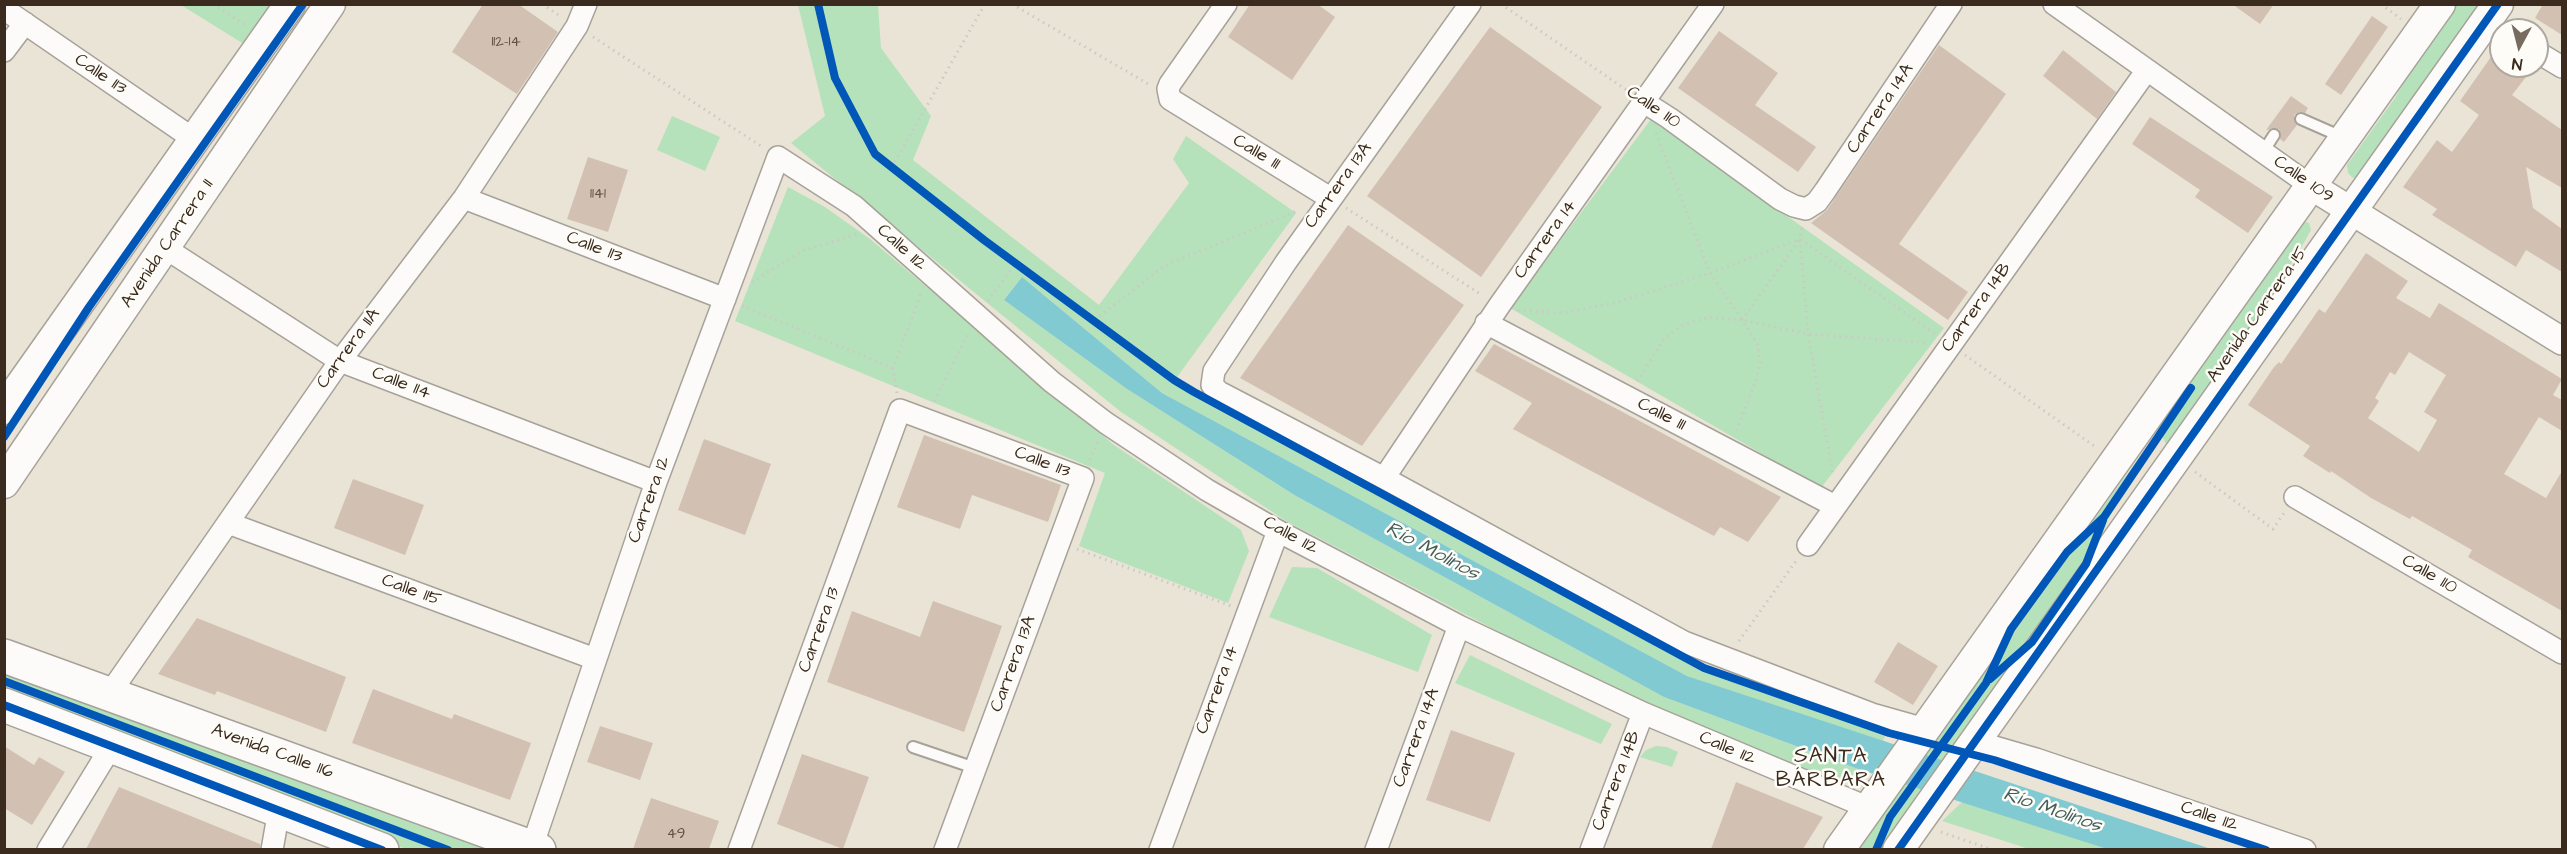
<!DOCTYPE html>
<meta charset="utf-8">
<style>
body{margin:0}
#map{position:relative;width:2567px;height:854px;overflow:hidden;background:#eae4d7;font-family:"Architects Daughter",sans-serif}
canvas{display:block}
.frame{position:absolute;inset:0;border:6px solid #3b2a1e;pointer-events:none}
.north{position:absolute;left:2489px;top:18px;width:60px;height:60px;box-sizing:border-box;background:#fdfcf7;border:2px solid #afa8a0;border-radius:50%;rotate:187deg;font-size:16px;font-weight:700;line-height:24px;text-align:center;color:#3b2a1e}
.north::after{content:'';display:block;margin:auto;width:21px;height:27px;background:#786b5f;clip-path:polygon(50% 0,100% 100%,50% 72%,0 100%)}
</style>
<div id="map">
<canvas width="2567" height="854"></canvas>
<div class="frame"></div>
<div class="north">N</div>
</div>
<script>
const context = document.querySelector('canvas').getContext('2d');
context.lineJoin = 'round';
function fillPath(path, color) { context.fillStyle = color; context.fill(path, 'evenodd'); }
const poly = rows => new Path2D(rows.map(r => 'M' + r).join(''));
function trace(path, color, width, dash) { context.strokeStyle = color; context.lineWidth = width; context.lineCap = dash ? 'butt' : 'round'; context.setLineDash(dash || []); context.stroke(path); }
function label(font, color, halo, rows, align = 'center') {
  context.font = font + ' "Architects Daughter",sans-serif'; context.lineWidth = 5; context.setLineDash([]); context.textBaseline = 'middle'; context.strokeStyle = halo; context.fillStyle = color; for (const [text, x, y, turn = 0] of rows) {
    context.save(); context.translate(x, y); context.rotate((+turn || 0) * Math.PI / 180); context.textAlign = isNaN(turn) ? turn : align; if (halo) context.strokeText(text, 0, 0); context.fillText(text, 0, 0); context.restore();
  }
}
fillPath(poly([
 [264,4,271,8,247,46,181,5],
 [798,5,878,5,881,48,931,116,913,160,1099,305,1189,183,1173,159,1186,136,1296,213,1175,380,1696,665,1887,732,1882,743,1687,676,1162,393,1022,277,1004,300,1127,389,1296,496,1664,697,1858,769,1844,786,1657,714,1286,521,1121,412,791,143,825,116],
 [2450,5,2485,5,2362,177,2353,178,2348,173,2347,165,2395,98,2426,39],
 [672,116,720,137,705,171,657,150],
 [1651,119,1944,328,1821,488,1510,308],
 [788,187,825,207,870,239,1114,445,1241,530,1249,551,1228,603,1079,546,1105,473,735,321],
 [2303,221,2309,223,2311,230,2302,246,2250,331,2168,448,2163,438,2153,432],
 [2136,462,2143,466,2111,513,2101,537,1944,762,1922,755],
 [1292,567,1317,568,1432,635,1418,672,1269,617],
 [1470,655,1612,724,1601,744,1455,683],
 [4,664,503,849,406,849,5,697],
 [1656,746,1667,747,1678,752,1672,767,1640,757,1646,750],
 [1899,782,1924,789,1883,849,1852,850],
 [1963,801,2107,849,2029,849,1942,821]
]), '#b5e2ba');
fillPath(poly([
 [1022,277,1162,393,1687,676,2211,849,2107,849,1858,769,1664,697,1296,496,1127,389,1004,300]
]), '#81cad2');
fillPath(poly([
 [483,4,518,4,558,32,517,94,452,52],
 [1250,4,1317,4,1335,17,1292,80,1228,37],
 [2232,4,2274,4,2260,24],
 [2543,4,2562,4,2562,35,2535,18],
 [2372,16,2388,27,2341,95,2325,84],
 [1490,27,1602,107,1481,277,1367,196],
 [1719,31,1778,73,1755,105,1816,147,1798,172,1678,88],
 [1939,45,2006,94,1899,244,1968,292,1948,320,1811,223,1827,210,1835,198],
 [2063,50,2116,92,2097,119,2043,76],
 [2493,54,2501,59,2501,66,2510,66,2526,77,2512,95,2562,130,2562,188,2526,167,2533,208,2562,229,2562,272,2526,250,2516,267,2432,215,2437,209,2403,187,2437,140,2452,152,2479,115,2460,101],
 [2291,96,2308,108,2305,113,2300,112,2294,115,2297,125,2284,142,2280,139,2279,129,2266,130],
 [2150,117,2273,197,2248,233,2195,197,2200,190,2132,144],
 [588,157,628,170,608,232,567,219],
 [1348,225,1464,305,1362,446,1240,378],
 [2366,253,2408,281,2396,298,2430,318,2439,303,2562,379,2553,395,2562,400,2562,431,2539,417,2504,474,2546,498,2562,471,2562,611,2468,557,2472,550,2412,516,2410,519,2371,498,2331,471,2330,473,2303,456,2310,446,2248,405,2274,367,2279,362,2281,364,2319,309,2325,313],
 [2409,352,2446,375,2424,412,2437,420,2419,452,2368,418,2379,401,2375,398,2390,372,2395,375],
 [1494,344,1651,427,1781,497,1748,542,1720,527,1714,536,1578,464,1513,429,1532,403,1475,371],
 [924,435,1061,485,1048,522,972,495,960,529,897,507],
 [704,439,771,464,745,535,678,510],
 [353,479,424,505,405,555,334,528],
 [933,601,1002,626,964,732,827,682,852,611,920,637],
 [197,618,346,677,326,732,217,691,215,695,158,674],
 [1898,642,1938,666,1913,705,1874,682],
 [373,689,452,719,454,714,531,743,510,800,352,743],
 [600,726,653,743,640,780,587,762],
 [1451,730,1515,753,1490,822,1426,800],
 [4,746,34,765,39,757,65,772,32,825,4,808],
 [802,754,869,777,843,849,777,824],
 [1736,782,1823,817,1803,849,1711,849],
 [119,787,260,844,260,849,86,849],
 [651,798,719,821,709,849,633,849]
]), '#d2c1b2');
const service = poly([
 [2301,119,2342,137],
 [2263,152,2274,135],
 [913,747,975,768]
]);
const minor = poly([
 [1226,4,1170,84,1168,89,1170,99,1330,198],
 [1470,4,1286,262,1214,371,1212,385,1219,392,1384,478,1684,642,1872,714,1925,729],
 [2054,4,2311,186],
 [4,9,195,140],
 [4,51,25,23],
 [2537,52,2562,67],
 [1644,102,1669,118,1780,199,1794,206,1806,209,1817,202,1825,191,1951,4],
 [464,198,725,299],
 [165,248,340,361,656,482],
 [1486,323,1835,506],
 [1384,478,1499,306,1713,4],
 [2295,497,2562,653],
 [228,523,595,659],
 [1808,545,2147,70],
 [110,693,340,361,464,198,577,26,586,4],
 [1974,741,2036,759,2305,850],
 [532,847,656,482,778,157,854,206,1052,382,1106,423,1207,490,1278,531,1459,626,1643,713,1869,808],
 [48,850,111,747],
 [272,850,279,810],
 [739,850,900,410,1083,478,945,850],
 [1160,850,1278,531],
 [1376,850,1459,626],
 [1591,850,1643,713]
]);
const tertiary = poly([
 [2311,186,2562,341]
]);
const secondary = poly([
 [4,409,290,4],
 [4,483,330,4],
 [1839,850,2440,4],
 [1898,850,2498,4]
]);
const primary = poly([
 [4,656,539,850],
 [4,705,382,850]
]);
trace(service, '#a7a299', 14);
trace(minor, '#a7a299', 24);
trace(tertiary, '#a7a299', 30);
trace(secondary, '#a7a299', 33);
trace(primary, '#a7a299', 36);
trace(poly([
 [213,4,247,26],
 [542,4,560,16],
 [1012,4,1150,85],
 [1501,4,1628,91],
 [2381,4,2401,19],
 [593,37,761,146],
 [1656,133,1710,273,1742,320,1808,334,1928,343],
 [892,167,985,4],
 [1346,208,1482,295],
 [1802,228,1800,239,1935,334],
 [752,282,802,251,857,234],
 [988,301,1016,263],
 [742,306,893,368],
 [1518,310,1562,313,1614,303,1710,273,1800,239,1808,334,1833,475],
 [1095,320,1164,266,1297,211],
 [1742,320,1800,239],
 [1965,355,2097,448],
 [1637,381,1664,339,1681,326,1709,317,1742,320,1758,345,1760,362,1756,380,1736,432],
 [897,393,893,368,922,291],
 [934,401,969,332],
 [1090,460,1098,441],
 [2195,472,2273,529,2284,513],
 [1077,549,1231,606],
 [1739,641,1796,561],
 [1941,832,1993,850]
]), '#cbc9c5', 3, [1.5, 4.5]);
trace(service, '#fcfbf9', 10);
trace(minor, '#fcfbf9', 21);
trace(tertiary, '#fcfbf9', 27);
trace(secondary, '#fcfbf9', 30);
trace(primary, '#fcfbf9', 33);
trace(poly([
 [818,4,835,78,875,154,984,240,1174,380,1194,392,1704,668,1889,733,1994,760,2266,850],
 [4,437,89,307,303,4],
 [1990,679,2032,642,2086,564,2103,520],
 [4,681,448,850],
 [4,705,382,850],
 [1876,850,1890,817,1986,683,2011,629,2067,552,2104,517,2191,388],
 [1898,850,2498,4]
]), '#0057b8', 8);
label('15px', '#615043', null, [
 ["112-14",506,43],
 ["1141",598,195],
 ["49",676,835]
]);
label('18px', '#3b2a1e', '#fdfcf7', [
 ["Calle 113",100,75,34],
 ["Calle 110",1653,108,34],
 ["Carrera 14A",1881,109,-56],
 ["Calle 111",1256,153,31],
 ["Calle 109",2303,180,35],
 ["Carrera 13A",1339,186,-54],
 ["Carrera 14",1546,240,-54],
 ["Avenida Carrera 11",168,244,-56],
 ["Calle 113",594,248,21],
 ["Calle 112",901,248,42],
 ["Carrera 14B",1977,308,-54],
 ["Avenida Carrera 15",2258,315,-55],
 ["Carrera 11A",349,349,-54],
 ["Calle 114",401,384,21],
 ["Calle 111",1661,415,27],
 ["Calle 113",1042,463,21],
 ["Carrera 12",650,500,-70],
 ["Calle 112",1290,536,29],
 ["Calle 110",2429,575,30],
 ["Calle 115",411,591,20],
 ["Carrera 13",820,630,-70],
 ["Carrera 13A",1014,664,-70],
 ["Carrera 14",1218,690,-70],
 ["Carrera 14A",1417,738,-70],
 ["Calle 112",1727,749,23],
 ["Avenida Calle 116",272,752,20],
 ["Carrera 14B",1617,781,-69],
 ["Calle 112",2209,817,19]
]);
label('italic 20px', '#445e5c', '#fdfcf7', [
 ["Río Molinos",1432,552,28],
 ["Río Molinos",2052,811,19]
]);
context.letterSpacing = '1.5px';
label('21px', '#3b2a1e', '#fdfcf7', [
 ["SANTA",1831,758],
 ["BÁRBARA",1831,782]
]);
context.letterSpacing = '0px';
</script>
